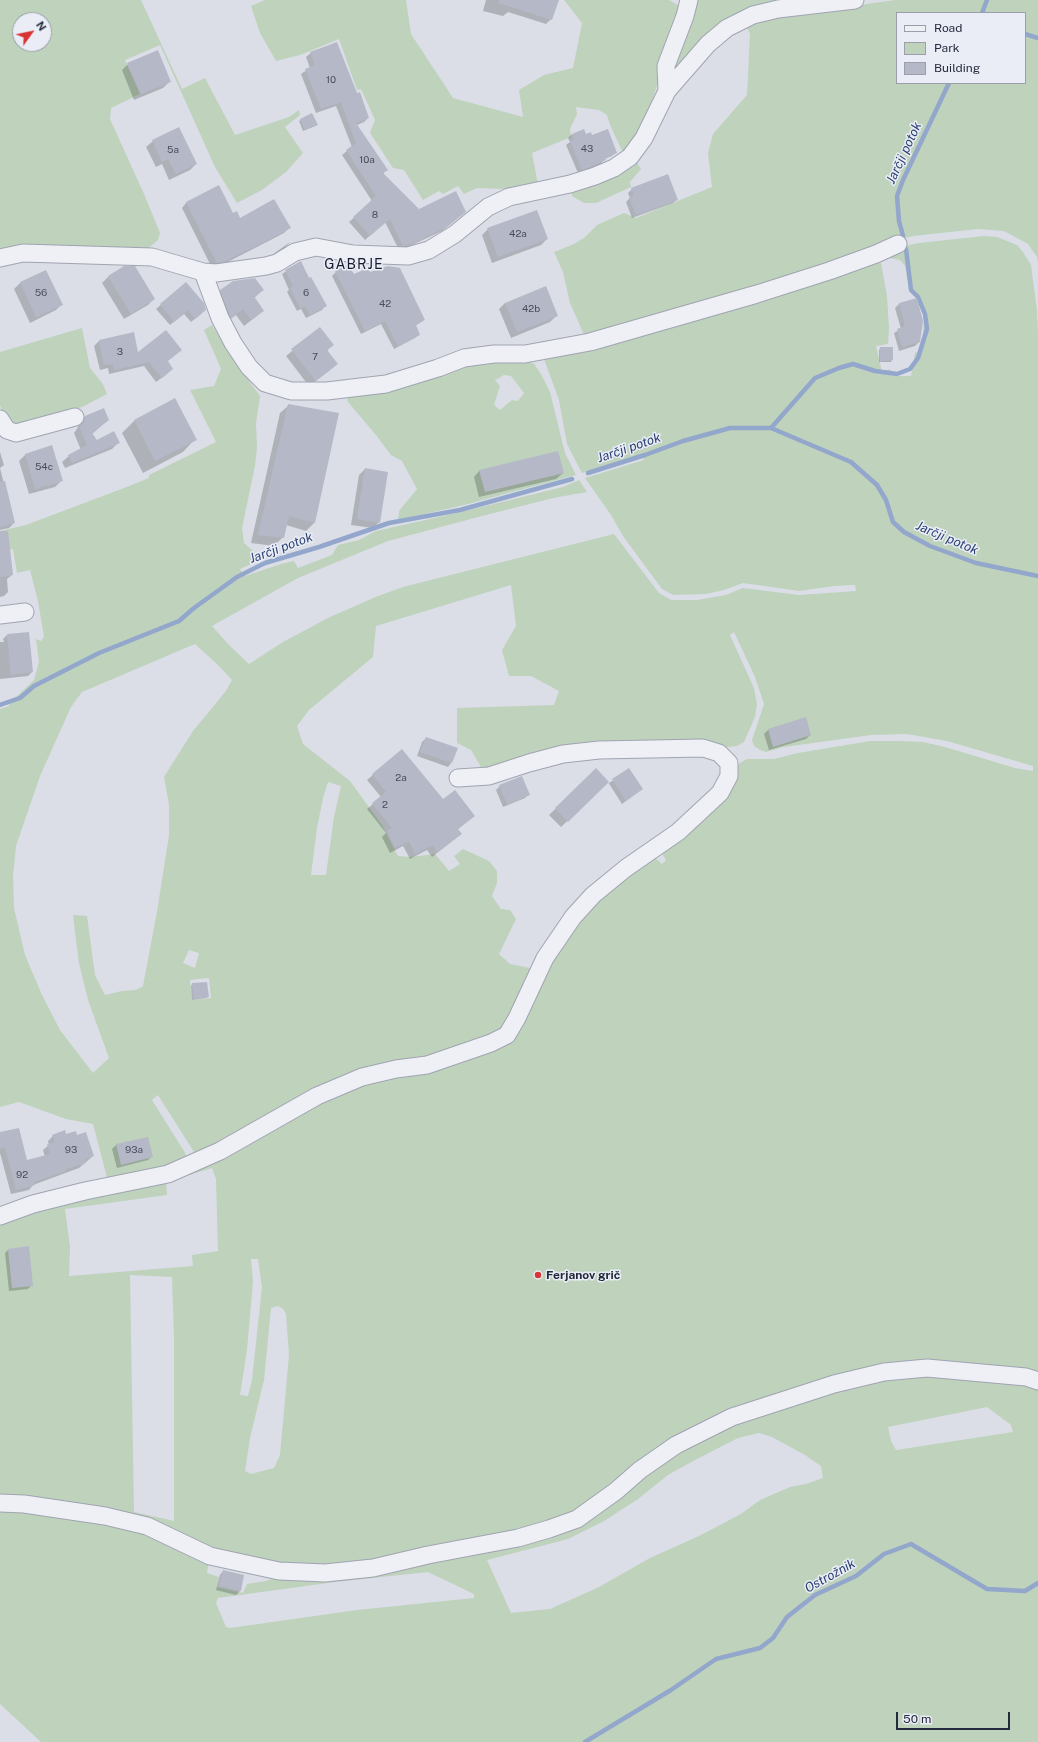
<!DOCTYPE html>
<meta charset="utf-8">
<style>
body{margin:0}
#map{position:relative;width:1038px;height:1742px;overflow:hidden;background:#dbdee7;font-family:"Public Sans",sans-serif}
canvas{display:block}
.legend{position:absolute;left:896px;top:12px;width:130px;height:72px;box-sizing:border-box;background:#eaedf5;border:1px solid #9b9fac;margin:0;padding:5px 7px;list-style:none;font-size:12px;color:#242a3e}
.legend li{display:flex;align-items:center;gap:8px;height:20px}
.legend b{width:20px;border:1px solid #9b9fac}
.north{position:absolute;left:12px;top:12px;width:40px;height:40px;box-sizing:border-box;background:#eaedf5;border:1px solid #9b9fac;border-radius:50%;rotate:57deg;font-size:11px;font-weight:700;line-height:16px;text-align:center;color:#242a3e}
.north::after{content:'';display:block;margin:auto;width:14px;height:18px;background:#d83435;clip-path:polygon(50% 0,100% 100%,50% 72%,0 100%)}
.scale{position:absolute;left:896px;top:1712px;width:114px;height:18px;box-sizing:border-box;border:2px solid #242a3e;border-top:0;padding-left:5px;font-size:12px;line-height:14px;white-space:nowrap;color:#242a3e;-webkit-text-stroke:3px #eaedf5;paint-order:stroke}
</style>
<div id="map">
<canvas width="1038" height="1742"></canvas>
<ul class="legend">
<li><b style="height:5px;background:#eef0f5"></b>Road</li>
<li><b style="height:11px;background:#bed2bc"></b>Park</li>
<li><b style="height:11px;background:#b5b9c7"></b>Building</li>
</ul>
<div class="north">N</div>
<div class="scale">50 m</div>
</div>
<script>
const context = document.querySelector('canvas').getContext('2d');
context.lineJoin = 'round';
function fillPath(path, color) { context.fillStyle = color; context.fill(path, 'evenodd'); }
const poly = rows => new Path2D(rows.map(r => 'M' + r).join(''));
function trace(path, color, width, dash) { context.strokeStyle = color; context.lineWidth = width; context.lineCap = dash ? 'butt' : 'round'; context.setLineDash(dash || []); context.stroke(path); }
function label(font, color, halo, rows, align = 'center') {
  context.font = font + ' "Public Sans",sans-serif'; context.lineWidth = 3; context.setLineDash([]); context.textBaseline = 'middle'; context.strokeStyle = halo; context.fillStyle = color; for (const [text, x, y, turn = 0] of rows) {
    context.save(); context.translate(x, y); context.rotate((+turn || 0) * Math.PI / 180); context.textAlign = isNaN(turn) ? turn : align; if (halo) context.strokeText(text, 0, 0); context.fillText(text, 0, 0); context.restore();
  }
}
fillPath(poly([
 [0,0,141,0,182,89,205,78,235,135,289,117,299,110,300,115,285,127,303,153,286,172,262,190,237,203,215,167,160,45,125,60,140,94,111,108,110,119,144,194,160,233,158,240,145,251,0,252],
 [20,20,44,20,44,44,20,44],
 [265,0,406,0,411,34,453,98,523,117,519,90,544,75,573,68,582,23,564,0,669,0,681,7,649,111,634,142,624,155,610,125,607,115,599,110,576,107,577,114,570,129,571,137,532,153,538,184,504,189,477,188,464,194,458,186,443,194,439,191,423,200,404,170,393,168,370,133,375,120,361,89,357,90,339,39,300,55,276,61,260,33,251,6],
 [693,0,807,0,776,4,677,71,671,69],
 [895,0,1038,0,1038,262,1037,257,1028,244,1004,231,978,229,913,236,898,240,844,262,586,339,570,303,563,272,554,252,574,244,584,238,597,225,624,213,636,218,712,187,708,153,713,134,747,95,750,34,745,23,755,20],
 [897,13,1025,13,1025,83,897,83],
 [634,158,641,169,630,182,631,187,596,203,584,203,572,196,572,189],
 [984,236,997,237,1017,245,1023,252,1031,265,1037,311,1038,334,1038,1375,997,1369,942,1365,906,1365,873,1370,820,1385,708,1421,676,1438,613,1489,573,1517,521,1534,501,1536,364,1566,325,1571,270,1569,235,1560,200,1548,147,1523,134,1518,75,1505,0,1498,0,1222,47,1206,93,1194,164,1179,195,1167,226,1152,316,1102,364,1081,396,1074,436,1067,499,1044,513,1032,522,1017,545,962,582,911,601,892,652,855,662,864,666,860,660,850,681,835,723,795,735,770,740,763,747,759,774,759,798,753,870,741,900,741,923,742,945,747,1015,768,1033,771,1033,766,947,741,907,734,871,735,784,747,766,752,760,750,754,746,752,740,764,704,755,677,734,632,730,635,754,688,757,704,755,717,744,742,737,746,727,747,683,742,601,745,541,754,492,772,481,767,471,750,457,743,457,708,554,705,559,691,531,676,509,676,502,650,516,626,511,585,376,626,373,657,309,710,297,726,303,744,350,781,382,825,398,856,411,857,435,854,449,871,460,864,454,856,463,849,489,861,497,871,497,883,492,896,501,909,510,910,516,919,499,954,510,964,535,969,511,1020,502,1033,488,1041,462,1048,428,1061,387,1066,338,1081,312,1094,204,1155,198,1155,194,1152,158,1095,152,1100,184,1151,187,1157,186,1162,172,1168,108,1181,93,1124,66,1119,19,1102,0,1107,0,709,9,706,9,700,16,697,34,680,39,662,36,639,41,641,44,637,38,601,30,570,17,573,13,549,0,550,0,531,26,525,124,488,149,478,149,475,216,442,190,390,214,386,221,369,204,330,212,325,231,356,260,396,256,423,257,447,255,466,242,528,244,543,262,559,240,569,245,576,281,564,294,561,298,568,332,555,338,545,359,540,376,531,457,513,563,487,579,480,587,492,553,498,486,515,388,541,298,578,212,626,228,644,249,664,283,642,330,617,378,596,403,587,614,534,659,593,671,600,697,600,726,595,743,588,799,595,856,591,855,585,834,586,799,591,743,583,724,590,706,594,673,595,662,589,623,536,611,515,585,478,644,460,642,455,582,473,567,444,559,400,544,359,548,354,586,347,714,311,826,277,871,261,881,263,887,296,889,328,888,344,876,346,882,372,890,369,892,376,911,376,915,353,922,350,924,314,918,298,910,292,905,266,900,260,890,258,889,253,896,248,919,243],
 [195,644,217,664,232,680,226,691,193,731,164,777,169,805,169,835,157,912,143,986,136,990,122,991,105,995,95,975,87,916,73,915,79,963,88,1000,109,1058,93,1073,60,1030,42,995,25,955,14,908,13,877,16,846,40,776,71,707,82,692],
 [328,782,341,786,334,817,326,875,311,875,317,828,323,798],
 [189,950,199,953,195,968,183,963],
 [209,978,211,998,192,1000,190,980],
 [212,1168,216,1179,218,1251,192,1255,193,1266,69,1276,70,1247,65,1209,167,1195,166,1182],
 [251,1259,258,1259,262,1287,252,1380,248,1396,240,1395,247,1350,253,1282],
 [130,1275,172,1277,174,1338,174,1521,134,1512],
 [278,1306,283,1309,286,1314,289,1355,280,1455,274,1468,251,1474,245,1471,250,1438,264,1380,271,1308],
 [82,328,90,368,103,384,107,394,82,407,34,423,22,426,5,420,0,405,0,352],
 [524,359,534,364,541,374,550,392,565,453,576,475,464,505,398,520,399,511,417,489,402,461,391,455,376,435,348,402,347,396,473,360],
 [504,375,511,376,524,393,518,401,512,400,500,410,494,405,500,386,495,380],
 [904,1374,1038,1384,1038,1742,41,1742,0,1704,0,1508,120,1523,209,1559,207,1573,219,1577,217,1587,243,1593,247,1584,266,1581,280,1576,546,1535,679,1449,755,1414],
 [987,1407,1011,1425,1013,1432,896,1450,891,1441,888,1427],
 [759,1433,772,1437,805,1455,821,1466,823,1478,806,1484,790,1487,760,1500,741,1514,699,1536,650,1558,599,1587,550,1609,511,1613,487,1560,568,1539,604,1521,638,1499,668,1475,695,1460,738,1438],
 [428,1572,474,1594,474,1598,357,1610,230,1628,226,1627,216,1603,218,1598,335,1582]
]), '#bed2bc');
fillPath(poly([
 [486,0,558,0,551,19,546,24,508,12,503,16,483,11],
 [311,53,356,95,368,118,364,122,357,125,386,170,383,174,419,211,460,216,442,231,401,250,399,250,385,222,365,240,349,222,372,201,342,155,352,147,336,106,316,113,301,74,310,68,306,57],
 [128,64,169,82,163,88,134,100,122,70],
 [312,114,315,126,303,131,299,121],
 [572,134,585,135,592,137,616,152,612,156,604,159,601,164,578,173,566,145,570,142,568,138],
 [153,141,196,164,190,170,169,180,162,164,156,167,146,147],
 [632,189,677,199,673,203,632,218,626,202,630,198,628,193],
 [187,202,232,214,239,219,289,228,284,233,218,267,212,268,182,208],
 [488,229,547,239,541,245,492,263,482,235],
 [290,242,284,249,271,256,276,252],
 [300,262,325,306,322,310,306,318,301,309,297,311,287,292,289,290,282,274],
 [124,267,154,299,148,305,124,319,102,283,108,277],
 [46,271,62,304,56,310,30,323,14,289,20,283],
 [336,272,353,275,370,274,424,320,415,326,419,334,415,338,394,349,381,324,361,334,332,276],
 [186,283,201,314,191,322,184,314,170,325,156,309],
 [263,290,254,298,263,310,257,316,244,326,236,315,225,323,215,297,221,291],
 [916,299,919,342,915,346,899,351,894,333,901,329,895,308,899,304],
 [505,303,556,316,550,322,511,338,499,309],
 [319,329,332,345,327,351,330,370,309,386,286,356],
 [99,341,167,362,167,374,156,382,144,366,109,374,108,368,100,370,94,346],
 [881,348,892,360,891,362,879,362,879,350],
 [175,400,195,439,183,452,143,473,122,433,134,421],
 [289,405,314,523,306,531,286,525,283,537,274,546,251,543,280,413],
 [85,417,108,420,92,434,96,441,118,443,112,449,65,468,62,462,69,456,81,450,74,433,77,429,79,424],
 [51,447,62,480,55,487,29,494,19,461,25,455],
 [0,452,4,465,0,468,14,523,9,528,0,530],
 [365,469,379,522,373,528,351,525,359,475],
 [480,470,563,473,556,479,479,497,474,477],
 [0,554,12,575,7,579,8,592,4,596,0,597],
 [7,635,32,672,28,676,0,679,0,642,4,642,3,639],
 [805,719,810,735,806,739,769,750,764,734,768,730],
 [426,738,457,749,451,763,448,767,417,756,422,742],
 [402,750,443,800,474,816,457,830,461,834,455,839,432,857,427,850,410,859,403,846,390,853,382,837,386,833,367,809,381,797,367,780],
 [596,769,609,783,629,770,642,789,622,804,608,782,561,827,549,815],
 [500,786,529,794,525,798,503,807,496,790],
 [192,984,208,997,206,998,192,1000,191,986],
 [0,1133,26,1162,45,1157,43,1150,49,1145,48,1141,53,1136,66,1136,93,1156,79,1168,33,1185,29,1190,11,1194,0,1153],
 [147,1138,151,1157,148,1160,117,1168,112,1149,116,1145],
 [9,1249,32,1285,28,1289,9,1291,5,1253],
 [223,1571,243,1576,240,1591,236,1595,216,1590,220,1575]
]), '#0003');
trace(poly([
 [982,13,987,0],
 [1025,34,1038,38],
 [903,236,899,221,897,196,903,180,949,83],
 [771,428,815,378,839,368,853,364,875,371,897,374,910,369,918,358,927,329,925,314,918,297,911,290,906,249],
 [588,473,645,455,683,441,730,428,771,428,851,462,877,485,886,500,893,522,904,532,930,546,976,563,1038,576],
 [0,705,20,698,34,686,99,653,179,621,194,608,237,577,265,563,319,547,389,523,460,510,572,479],
 [585,1742,671,1690,716,1659,760,1648,773,1638,787,1617,815,1595,856,1576,884,1554,911,1544,987,1589,1025,1591,1038,1583]
]), '#93a6cb', 4.5);
fillPath(poly([
 [499,0,559,0,552,20,499,3],
 [337,42,357,93,360,92,369,118,356,123,388,170,383,173,419,209,456,191,466,212,447,227,409,245,403,246,390,219,370,236,353,217,376,196,346,150,356,143,341,102,321,109,305,69,315,65,310,52],
 [158,50,171,82,141,94,127,63],
 [312,113,318,125,305,130,300,119],
 [179,127,197,164,176,174,168,159,162,162,152,140],
 [584,129,586,134,591,132,592,135,608,129,617,153,605,158,606,160,582,170,570,141,574,139,572,134],
 [668,174,678,200,636,215,629,197,634,195,631,188],
 [219,185,233,213,237,211,240,218,274,199,291,228,224,262,217,263,186,202],
 [537,210,548,239,498,257,487,228],
 [301,261,309,278,311,277,327,306,310,315,305,306,300,308,290,288,293,286,285,270],
 [348,265,354,274,368,268,370,272,388,266,400,268,425,320,416,325,420,335,398,346,385,321,365,331,335,271],
 [124,266,135,266,155,299,131,314,108,276],
 [46,270,63,305,36,317,20,282],
 [255,278,264,290,254,296,264,311,251,320,243,309,231,318,220,290,233,281],
 [186,282,204,303,206,310,195,319,188,310,174,322,160,304],
 [546,286,558,316,517,332,505,303],
 [917,298,923,321,920,342,902,347,897,329,905,326,899,303],
 [320,327,334,345,327,350,338,364,316,381,291,349],
 [166,330,182,350,168,361,173,369,162,378,149,362,114,370,113,364,104,365,99,340,134,332,138,352],
 [880,347,893,347,893,360,880,361],
 [175,398,197,440,155,461,134,420],
 [288,404,339,413,315,523,289,516,284,538,258,535],
 [104,408,109,420,92,433,97,440,114,431,120,443,72,463,68,455,87,445,79,426,82,424,85,416],
 [52,445,63,481,35,489,25,454],
 [558,451,564,473,485,492,479,470],
 [365,468,388,472,380,523,357,519],
 [5,481,15,523,0,527,0,482],
 [0,531,8,531,13,575,0,577],
 [29,632,33,672,11,675,7,634],
 [806,717,811,735,773,747,768,729],
 [426,737,458,748,452,763,420,752],
 [402,749,443,799,455,790,475,816,458,829,462,834,437,852,433,845,415,854,409,841,395,848,387,831,392,828,372,803,386,792,372,774],
 [596,768,609,782,568,822,555,808],
 [629,768,643,789,626,801,612,779],
 [522,776,530,795,507,804,499,785],
 [207,982,209,997,194,999,192,983],
 [19,1128,27,1160,50,1154,47,1144,55,1142,52,1135,65,1130,66,1134,76,1131,77,1135,86,1132,94,1156,85,1159,86,1163,66,1169,66,1171,34,1182,35,1185,16,1190,5,1147,0,1148,0,1132],
 [148,1137,153,1157,121,1165,116,1144],
 [29,1246,33,1286,12,1288,8,1249],
 [223,1570,244,1575,241,1591,219,1586]
]), '#b5b9c7');
const street = poly([
 [667,91,666,66,685,16,689,0],
 [0,258,23,253,152,257,203,272,216,273,266,266,277,263,295,252,316,247,353,254,408,256,429,250,455,234,488,207,509,197,570,184,595,176,614,168,630,157,644,138,667,91,708,44,727,28,753,15,778,9,855,0],
 [203,272,220,318,233,343,249,367,265,383,291,391,327,391,386,384,438,368,464,358,494,354,525,354,590,342,757,294,829,271,876,254,898,244],
 [0,419,7,430,16,433,75,417],
 [0,615,25,612],
 [0,1216,33,1204,85,1191,168,1174,220,1151,317,1096,362,1077,396,1069,427,1065,491,1043,507,1035,517,1018,545,958,573,917,593,895,626,868,678,832,720,793,729,776,729,763,719,753,703,748,599,750,563,754,529,763,489,776,458,778],
 [0,1503,24,1504,105,1516,147,1526,210,1556,279,1571,325,1573,373,1568,428,1555,518,1538,549,1529,577,1519,616,1491,640,1470,676,1445,732,1417,834,1384,884,1372,927,1368,1026,1377,1038,1381]
]);
trace(street, '#a0a4b1', 19);
trace(street, '#eef0f5', 17);
for (const [x, y, r, color] of [
 [538,1275,4,"#d83435"]
]) { const dot = new Path2D(); dot.arc(x, y, r, 0, 2 * Math.PI); context.fillStyle = color; context.fill(dot); trace(dot, '#eaedf5', 1.5); }
label('10px', '#484e60', null, [
 ["10",331,80],
 ["43",587,149],
 ["5a",173,150],
 ["10a",367,160],
 ["8",375,215],
 ["42a",518,234],
 ["56",41,293],
 ["6",306,293],
 ["42",385,304],
 ["42b",531,309],
 ["3",120,352],
 ["7",315,357],
 ["54c",44,467],
 ["2a",401,778],
 ["2",385,805],
 ["93",71,1150],
 ["93a",134,1150],
 ["92",22,1175]
]);
label('bold 12px', '#242a3e', '#eaedf5', [
 ["Ferjanov grič",546,1275]
], 'left');
label('italic 13px', '#2b4275', '#eaedf5', [
 ["Jarčji potok",904,153,-65],
 ["Jarčji potok",629,448,-19],
 ["Jarčji potok",947,538,23],
 ["Jarčji potok",281,548,-20],
 ["Ostrožnik",830,1576,-29]
]);
context.letterSpacing = '1px';
label('14px', '#171b2f', '#eaedf5', [
 ["GABRJE",354,265]
]);
context.letterSpacing = '0px';
</script>
